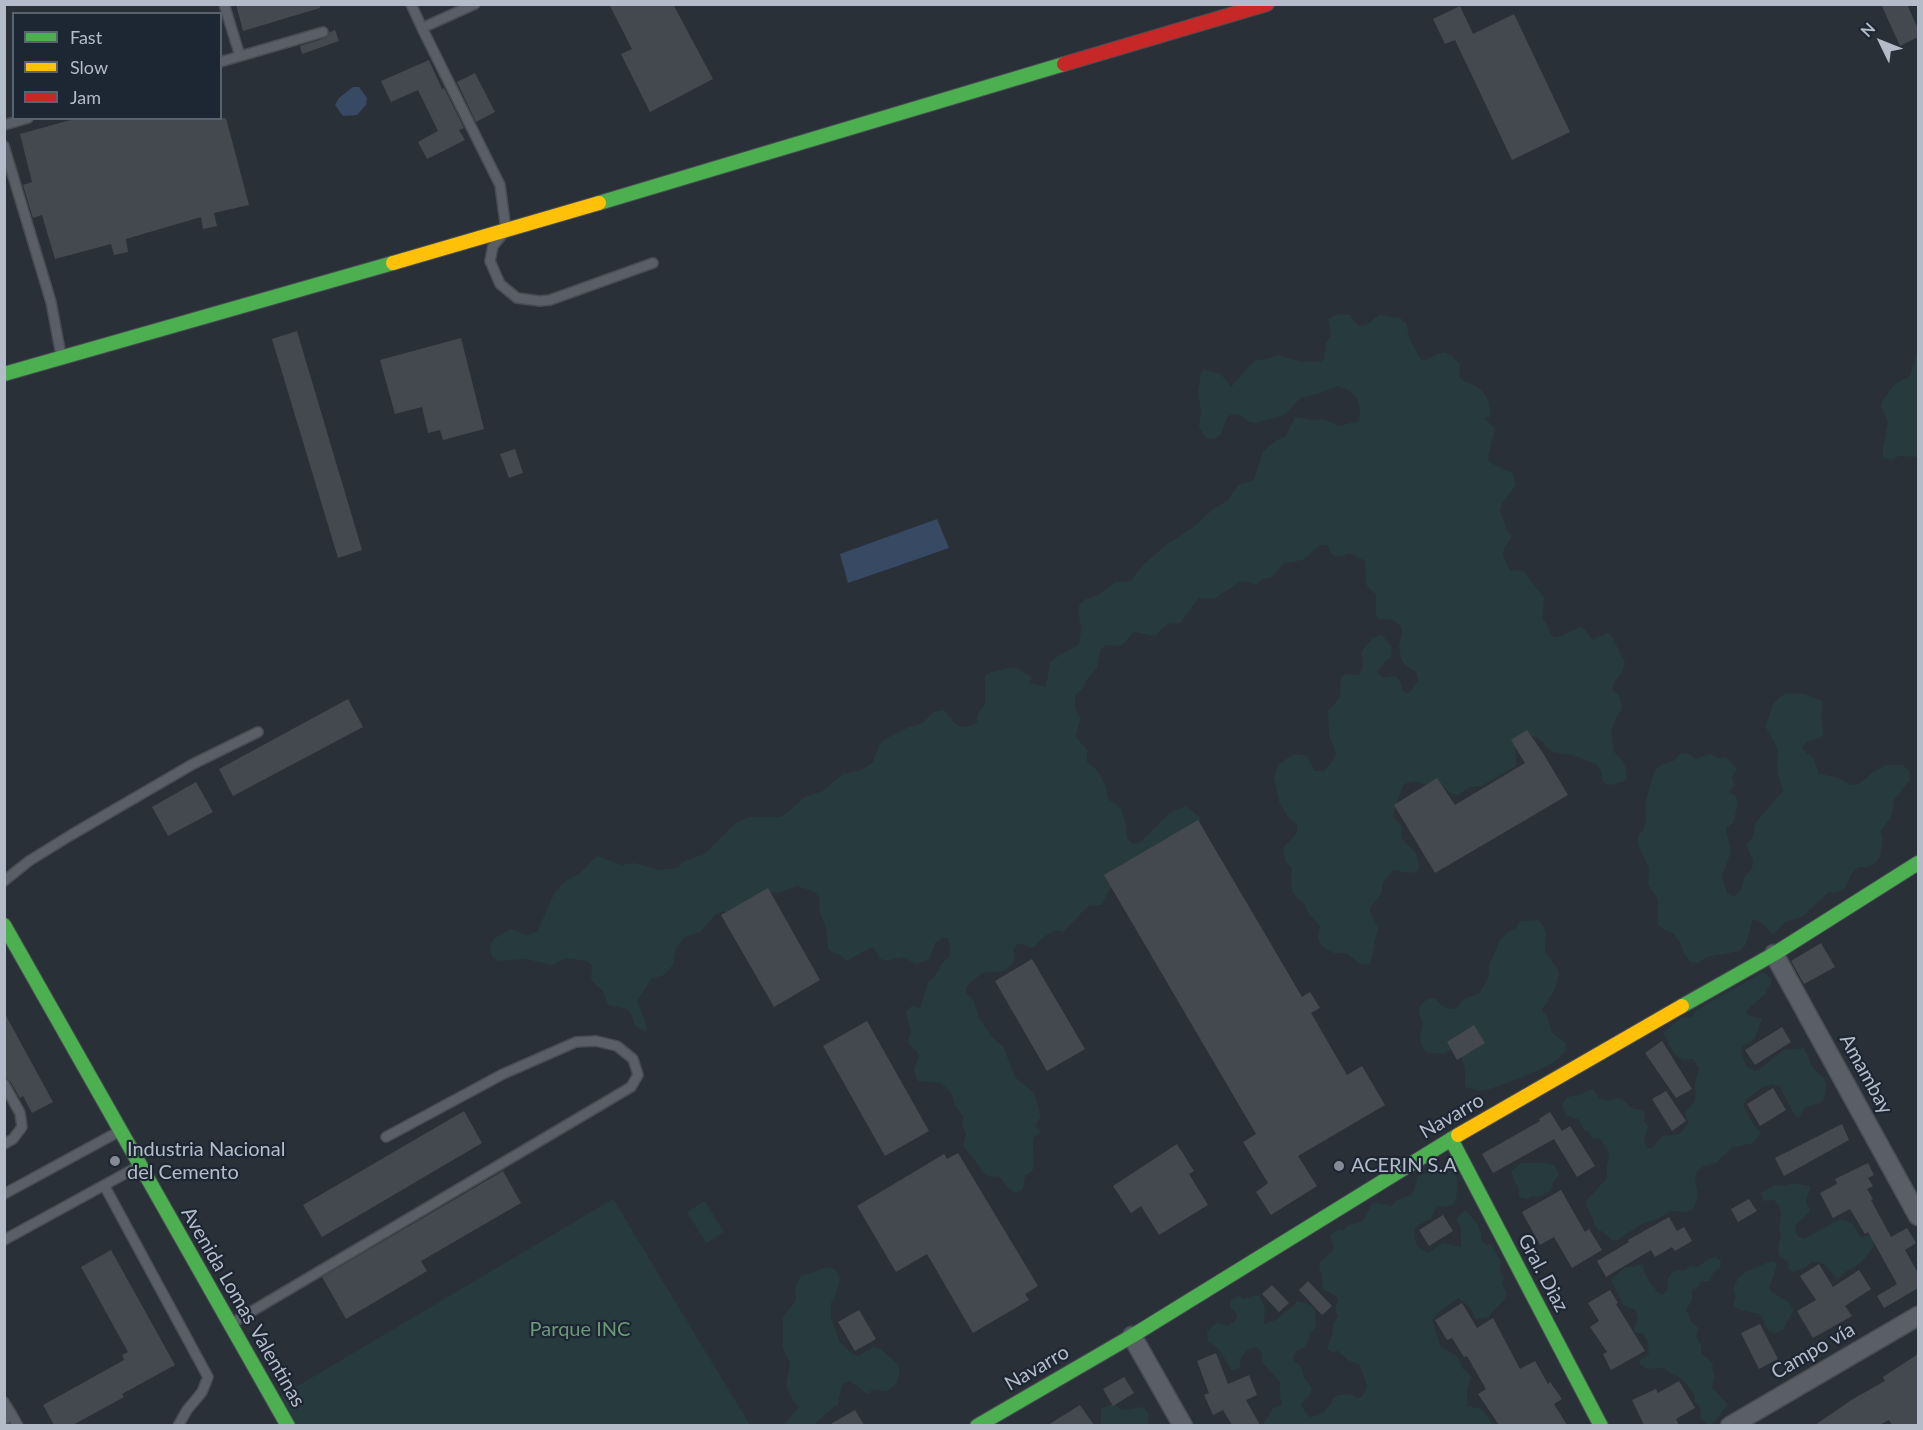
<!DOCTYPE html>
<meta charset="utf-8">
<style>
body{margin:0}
#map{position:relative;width:1923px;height:1430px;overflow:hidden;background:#2a3038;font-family:Lato,sans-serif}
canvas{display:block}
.frame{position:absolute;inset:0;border:6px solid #b4bcc9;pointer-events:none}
.legend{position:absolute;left:12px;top:12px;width:210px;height:108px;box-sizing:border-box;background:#1d2633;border:2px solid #59626f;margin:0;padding:8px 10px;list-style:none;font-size:18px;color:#b4bcc9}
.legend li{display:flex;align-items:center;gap:12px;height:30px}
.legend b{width:30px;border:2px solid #59626f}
.north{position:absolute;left:1851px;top:12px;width:60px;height:60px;-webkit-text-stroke:4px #1d2633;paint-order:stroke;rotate:313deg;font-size:16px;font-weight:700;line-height:24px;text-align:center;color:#b4bcc9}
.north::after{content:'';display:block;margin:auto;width:21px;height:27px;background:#b4bcc9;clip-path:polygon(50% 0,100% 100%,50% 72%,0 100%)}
</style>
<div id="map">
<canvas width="1923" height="1430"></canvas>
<div class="frame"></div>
<ul class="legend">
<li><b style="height:8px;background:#4caf50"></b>Fast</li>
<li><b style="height:8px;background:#ffc107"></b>Slow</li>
<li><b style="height:8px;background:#c62828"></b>Jam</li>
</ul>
<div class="north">N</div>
</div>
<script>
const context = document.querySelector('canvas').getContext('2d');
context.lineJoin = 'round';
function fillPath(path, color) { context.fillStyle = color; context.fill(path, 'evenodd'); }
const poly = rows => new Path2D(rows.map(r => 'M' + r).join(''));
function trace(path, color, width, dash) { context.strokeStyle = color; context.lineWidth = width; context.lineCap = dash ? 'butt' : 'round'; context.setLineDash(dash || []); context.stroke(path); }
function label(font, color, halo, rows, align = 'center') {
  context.font = font + ' Lato,sans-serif'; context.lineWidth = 4.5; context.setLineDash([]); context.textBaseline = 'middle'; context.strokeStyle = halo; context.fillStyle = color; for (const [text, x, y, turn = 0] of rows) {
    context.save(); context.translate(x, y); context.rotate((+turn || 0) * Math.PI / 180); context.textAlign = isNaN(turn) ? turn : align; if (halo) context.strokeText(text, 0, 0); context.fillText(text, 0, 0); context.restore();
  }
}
fillPath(poly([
 [1337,314,1350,315,1358,326,1366,325,1379,315,1400,318,1406,323,1410,340,1420,358,1423,361,1443,352,1451,355,1460,364,1459,377,1462,380,1477,387,1484,393,1488,400,1491,416,1483,418,1495,428,1488,457,1489,462,1512,473,1516,485,1502,503,1500,511,1507,531,1512,537,1504,548,1503,554,1508,567,1511,571,1519,570,1526,573,1533,584,1544,597,1543,619,1550,630,1546,629,1554,637,1558,637,1581,627,1585,630,1592,640,1607,633,1611,635,1625,662,1623,671,1615,681,1612,689,1619,695,1622,708,1615,720,1611,732,1614,752,1623,761,1625,766,1627,778,1624,781,1611,785,1607,784,1603,782,1600,769,1597,765,1573,755,1552,752,1537,737,1532,736,1517,746,1515,750,1516,763,1514,767,1482,786,1469,787,1458,795,1450,793,1444,787,1430,784,1426,785,1413,781,1405,784,1402,788,1393,816,1401,825,1402,838,1416,854,1420,866,1418,871,1410,873,1393,870,1384,881,1381,894,1370,908,1370,912,1378,927,1371,961,1369,965,1360,964,1347,953,1334,953,1323,947,1318,939,1320,926,1309,914,1305,905,1293,893,1291,885,1292,868,1285,861,1283,848,1297,833,1297,825,1287,816,1279,802,1274,776,1279,764,1294,754,1307,756,1315,771,1323,771,1329,766,1336,754,1329,734,1328,711,1340,698,1341,677,1345,674,1357,675,1361,673,1363,665,1361,652,1372,639,1380,635,1384,637,1391,647,1392,655,1377,671,1382,678,1395,676,1399,679,1403,691,1407,693,1411,691,1418,680,1416,672,1405,665,1401,658,1399,646,1402,633,1400,625,1392,620,1379,619,1376,616,1376,594,1370,590,1366,584,1365,561,1349,553,1343,556,1337,556,1331,554,1327,545,1320,545,1303,560,1284,563,1272,577,1262,579,1256,585,1244,581,1240,582,1216,598,1199,598,1180,623,1167,624,1155,636,1134,632,1122,645,1114,646,1105,645,1100,651,1097,668,1088,678,1082,689,1075,695,1075,708,1081,718,1076,735,1078,740,1087,750,1087,762,1097,770,1106,786,1108,799,1121,808,1126,825,1127,838,1133,844,1141,842,1171,812,1186,806,1200,818,1200,826,1127,871,1109,890,1102,905,1088,906,1063,932,1055,930,1042,938,1033,948,1018,943,1013,950,1015,958,1011,966,1004,971,982,973,966,987,966,992,974,1002,979,1018,993,1038,1003,1046,1015,1077,1034,1093,1040,1114,1040,1118,1035,1126,1041,1132,1034,1137,1033,1141,1034,1167,1032,1171,1025,1176,1023,1189,1015,1193,1008,1188,1000,1177,987,1176,984,1174,974,1159,965,1149,963,1146,966,1133,962,1126,964,1117,956,1107,950,1091,940,1083,918,1081,915,1074,914,1069,919,1057,918,1053,909,1044,908,1040,911,1032,906,1012,912,1006,920,1008,928,983,939,971,942,963,949,957,951,949,947,937,942,938,935,943,929,959,917,964,902,957,888,961,880,959,874,948,870,948,847,961,839,954,835,954,828,949,827,931,819,911,820,899,815,892,797,886,781,892,762,892,733,913,720,912,716,914,701,931,685,937,676,948,673,965,664,975,651,979,637,1001,645,1021,647,1029,645,1031,635,1026,631,1014,627,1009,608,1005,603,991,591,980,592,965,587,961,567,958,552,965,526,959,499,961,493,958,490,950,493,939,511,929,526,935,537,932,555,892,567,880,579,874,597,856,621,865,634,863,658,870,678,868,683,862,704,854,738,821,751,817,780,817,791,810,803,798,823,791,843,774,862,770,873,762,879,745,885,739,909,727,921,724,934,712,942,710,946,712,953,722,961,727,974,725,977,722,978,714,985,703,985,677,988,673,1014,667,1029,675,1031,678,1030,683,1046,687,1050,662,1058,656,1077,646,1079,643,1081,630,1078,609,1080,604,1086,599,1098,595,1115,582,1131,581,1144,564,1167,544,1192,528,1211,511,1229,499,1238,485,1254,480,1263,452,1275,441,1286,436,1295,417,1312,420,1324,419,1339,426,1359,421,1360,408,1356,397,1349,390,1337,386,1321,393,1300,398,1287,413,1279,417,1254,423,1246,420,1239,414,1230,415,1227,418,1221,434,1214,439,1206,438,1199,427,1201,411,1198,394,1201,373,1204,370,1221,374,1231,387,1254,361,1258,360,1271,358,1278,355,1302,362,1320,362,1324,359,1326,343,1331,336,1328,319],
 [1918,350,1918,457,1899,456,1891,460,1883,457,1883,449,1888,422,1881,406,1884,398,1895,384,1910,376],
 [1787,693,1804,694,1823,701,1821,718,1824,735,1816,739,1808,741,1802,747,1807,754,1814,758,1819,774,1836,777,1851,785,1859,784,1872,773,1886,765,1903,765,1909,771,1910,780,1894,800,1891,817,1881,831,1883,839,1880,856,1875,863,1868,867,1859,867,1852,873,1845,888,1837,892,1829,892,1803,916,1786,922,1773,934,1761,922,1753,919,1746,944,1740,951,1706,957,1699,963,1690,962,1685,955,1678,939,1672,932,1664,930,1658,924,1658,899,1648,885,1649,868,1638,845,1638,836,1643,830,1646,822,1645,805,1654,772,1659,766,1675,760,1680,753,1689,754,1695,759,1711,754,1718,758,1726,757,1737,769,1732,777,1734,785,1729,792,1736,796,1738,805,1733,823,1726,828,1731,852,1722,876,1727,893,1734,897,1740,891,1746,875,1752,869,1753,861,1746,845,1752,839,1756,822,1783,791,1778,773,1777,748,1765,726,1774,703,1780,697],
 [1538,920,1543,926,1546,934,1545,951,1559,972,1555,989,1542,1010,1547,1016,1552,1033,1566,1043,1565,1052,1553,1063,1521,1078,1490,1089,1481,1091,1465,1087,1465,1069,1460,1053,1452,1049,1445,1054,1428,1053,1422,1047,1420,1039,1423,1022,1419,1014,1420,1006,1427,999,1435,998,1441,1005,1449,1009,1457,1008,1462,1000,1479,994,1488,979,1490,963,1501,938,1508,932,1516,928,1520,921],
 [1763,972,1771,979,1771,983,1765,994,1746,1011,1748,1015,1762,1019,1755,1038,1742,1047,1741,1051,1745,1063,1747,1067,1755,1071,1759,1070,1783,1050,1804,1048,1813,1068,1825,1079,1826,1087,1824,1100,1821,1103,1805,1107,1799,1118,1795,1116,1780,1087,1772,1084,1761,1088,1747,1099,1743,1105,1753,1124,1761,1133,1753,1143,1731,1148,1716,1163,1704,1166,1697,1171,1695,1179,1698,1196,1694,1208,1686,1212,1670,1211,1659,1218,1640,1225,1616,1241,1612,1240,1602,1231,1598,1231,1586,1205,1586,1201,1607,1178,1607,1166,1609,1157,1607,1149,1600,1139,1592,1138,1588,1131,1584,1130,1578,1119,1567,1116,1562,1105,1567,1097,1579,1095,1593,1089,1600,1099,1608,1101,1618,1098,1624,1101,1632,1108,1643,1110,1645,1114,1644,1121,1648,1126,1644,1140,1648,1148,1653,1148,1662,1136,1679,1134,1688,1124,1685,1112,1695,1101,1695,1082,1699,1068,1693,1059,1684,1060,1675,1055,1663,1033,1681,1018,1692,1017,1696,1010],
 [1521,1163,1546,1163,1554,1165,1559,1174,1553,1183,1551,1191,1538,1197,1532,1196,1527,1199,1521,1198,1519,1195,1519,1188,1515,1183,1511,1171],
 [1449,1167,1457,1177,1458,1186,1456,1199,1452,1206,1437,1207,1431,1218,1415,1228,1414,1236,1417,1246,1428,1253,1442,1243,1461,1247,1461,1228,1456,1219,1465,1210,1477,1223,1481,1233,1481,1241,1487,1245,1491,1244,1501,1262,1500,1272,1504,1277,1502,1284,1507,1293,1504,1300,1488,1317,1476,1319,1470,1307,1458,1298,1437,1314,1432,1321,1441,1347,1456,1355,1463,1369,1471,1376,1467,1391,1467,1406,1482,1409,1492,1423,1496,1424,1503,1422,1506,1425,1263,1425,1273,1408,1282,1405,1279,1392,1281,1383,1262,1362,1262,1353,1258,1348,1254,1347,1246,1351,1241,1358,1240,1368,1232,1371,1219,1349,1208,1342,1207,1331,1217,1323,1228,1326,1235,1321,1237,1314,1230,1307,1231,1300,1239,1296,1244,1299,1255,1295,1259,1296,1265,1308,1264,1324,1276,1320,1286,1311,1294,1306,1297,1301,1311,1305,1315,1312,1316,1327,1311,1333,1305,1347,1297,1350,1293,1357,1294,1361,1300,1365,1304,1377,1312,1388,1309,1396,1301,1405,1308,1416,1312,1417,1323,1413,1331,1404,1333,1398,1339,1395,1350,1394,1357,1398,1362,1397,1367,1387,1360,1365,1349,1361,1338,1351,1332,1352,1327,1349,1333,1332,1333,1324,1338,1317,1335,1309,1338,1301,1336,1296,1323,1289,1322,1274,1319,1268,1320,1262,1332,1252,1334,1246,1330,1238,1332,1234,1339,1229,1344,1230,1348,1225,1362,1222,1373,1202,1392,1206,1396,1201,1411,1195,1415,1188,1417,1176],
 [1792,1183,1809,1186,1810,1188,1806,1202,1810,1211,1796,1225,1795,1229,1798,1237,1804,1239,1840,1219,1852,1223,1861,1238,1869,1235,1873,1236,1873,1247,1862,1262,1845,1272,1839,1278,1837,1279,1824,1264,1818,1262,1811,1262,1806,1267,1793,1272,1789,1270,1788,1261,1780,1257,1778,1249,1781,1234,1779,1229,1781,1214,1779,1206,1774,1200,1764,1201,1761,1193,1774,1185,1785,1186],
 [613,1199,750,1425,288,1425,274,1400],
 [705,1201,724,1232,706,1243,687,1212],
 [1715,1256,1721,1261,1720,1268,1713,1273,1710,1281,1701,1282,1698,1287,1692,1290,1692,1300,1686,1310,1692,1323,1699,1328,1696,1336,1701,1345,1701,1353,1713,1364,1712,1369,1715,1376,1712,1387,1728,1405,1712,1424,1707,1425,1700,1417,1701,1409,1694,1401,1695,1397,1692,1391,1681,1378,1671,1374,1665,1368,1647,1369,1639,1364,1640,1360,1649,1354,1647,1340,1643,1333,1637,1333,1633,1331,1638,1320,1637,1314,1635,1310,1623,1305,1611,1280,1625,1267,1634,1267,1643,1264,1644,1272,1649,1281,1658,1293,1662,1295,1668,1289,1668,1279,1672,1272,1678,1270,1684,1271,1691,1266,1697,1267],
 [1771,1261,1775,1262,1777,1265,1769,1289,1772,1292,1790,1303,1793,1311,1783,1330,1775,1333,1768,1330,1760,1314,1740,1310,1733,1306,1736,1297,1733,1290,1738,1278,1745,1272],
 [827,1267,835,1269,840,1280,835,1296,831,1303,831,1317,839,1341,850,1352,858,1356,873,1347,881,1349,897,1364,899,1368,899,1376,896,1384,886,1392,874,1389,867,1394,850,1381,842,1384,838,1404,825,1414,815,1424,784,1425,799,1407,793,1400,786,1385,790,1363,783,1348,783,1317,796,1300,795,1287,801,1276],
 [1109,1405,1115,1405,1123,1410,1144,1407,1149,1414,1148,1423,1146,1425,1101,1425,1101,1409]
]), '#273a3e');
fillPath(poly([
 [353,87,359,87,367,98,366,105,357,115,343,116,335,105,339,98],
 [937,519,949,548,848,583,840,554]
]), '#384963');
fillPath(poly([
 [236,4,320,4,320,8,243,31],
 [609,4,673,4,713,79,650,112,621,54,632,49],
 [1881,4,1907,4,1918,29,1918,37,1900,46],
 [1460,6,1473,34,1514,14,1570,132,1512,160,1455,40,1445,44,1433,19],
 [335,30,339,41,302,54,300,46,325,38,330,32],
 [429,60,442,89,444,88,464,128,459,130,465,140,427,159,418,142,438,131,418,90,391,102,381,81],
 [475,73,495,112,476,122,457,82],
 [78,118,226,118,249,205,214,213,217,226,203,229,201,217,126,239,128,252,114,255,111,244,55,259,42,215,33,218,23,185,32,182,20,134],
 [297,331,362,550,338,558,272,339],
 [461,338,484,429,443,440,440,430,428,433,422,407,395,414,380,360],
 [515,449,523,473,509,478,500,454],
 [348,699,363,727,233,796,219,769],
 [1527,730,1543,753,1568,795,1435,873,1394,805,1437,778,1455,805,1525,763,1511,740],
 [196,782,213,812,168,836,152,807],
 [1198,820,1302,997,1310,992,1320,1008,1311,1013,1347,1075,1362,1066,1385,1105,1298,1156,1317,1186,1271,1215,1256,1192,1268,1183,1243,1142,1256,1134,1104,875],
 [768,888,820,980,774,1007,721,915],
 [1821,943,1835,967,1804,984,1791,961],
 [1032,959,1085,1049,1047,1071,995,981],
 [4,1012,53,1102,32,1113,23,1096,20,1098,10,1081,4,1076],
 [867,1021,929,1131,885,1156,823,1046],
 [1474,1025,1485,1043,1457,1060,1447,1042],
 [1782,1027,1791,1042,1755,1065,1745,1050],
 [1662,1041,1692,1089,1676,1098,1645,1053],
 [1773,1088,1786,1110,1760,1126,1747,1104],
 [1666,1091,1686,1121,1672,1131,1652,1099],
 [464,1111,482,1143,322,1237,303,1205],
 [1550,1112,1562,1131,1570,1126,1595,1166,1577,1177,1554,1139,1493,1173,1482,1154,1540,1121,1539,1119],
 [1842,1124,1849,1140,1784,1176,1775,1158],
 [1177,1144,1194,1171,1189,1174,1208,1205,1159,1235,1141,1206,1131,1213,1113,1186],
 [958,1153,1038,1286,1025,1294,1029,1300,973,1333,927,1254,896,1272,857,1206,944,1154,947,1159],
 [1868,1163,1874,1175,1868,1178,1873,1186,1867,1189,1873,1199,1871,1200,1891,1237,1907,1228,1916,1243,1905,1250,1918,1273,1918,1288,1884,1308,1877,1296,1897,1284,1868,1232,1865,1234,1850,1209,1833,1218,1820,1193,1837,1184,1835,1179],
 [503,1171,521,1203,421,1261,427,1271,346,1319,322,1277],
 [1561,1190,1585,1232,1589,1229,1602,1250,1572,1268,1554,1237,1540,1245,1522,1212],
 [1749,1199,1757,1211,1738,1222,1731,1209],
 [1443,1215,1453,1231,1429,1246,1419,1230],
 [1669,1217,1677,1231,1684,1227,1692,1241,1675,1251,1672,1247,1655,1257,1651,1250,1606,1277,1597,1261,1629,1242,1628,1240],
 [111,1250,175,1365,122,1394,124,1397,73,1425,54,1425,43,1405,124,1360,122,1355,128,1352,81,1267],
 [1819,1264,1833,1287,1859,1270,1871,1289,1845,1306,1852,1316,1813,1338,1797,1311,1816,1300,1800,1276],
 [1308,1281,1332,1306,1322,1315,1299,1290],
 [1272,1285,1289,1303,1279,1312,1262,1294],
 [1610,1290,1618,1303,1616,1304,1645,1351,1611,1370,1603,1354,1607,1352,1590,1327,1599,1321,1588,1303],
 [1462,1303,1477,1328,1493,1318,1520,1369,1535,1361,1548,1384,1550,1382,1562,1399,1554,1404,1567,1425,1499,1425,1478,1394,1486,1389,1467,1356,1464,1357,1452,1338,1447,1340,1435,1320],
 [859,1310,876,1339,855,1351,838,1322],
 [1760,1324,1778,1359,1759,1369,1741,1333],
 [1216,1353,1228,1384,1249,1375,1257,1395,1246,1400,1260,1425,1232,1425,1223,1410,1213,1415,1204,1395,1209,1393,1197,1361],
 [1918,1354,1918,1425,1892,1425,1889,1420,1879,1425,1815,1425,1853,1399,1885,1381,1883,1377],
 [1124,1377,1134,1393,1113,1406,1103,1389],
 [1679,1381,1695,1408,1676,1419,1679,1425,1644,1425,1632,1400,1656,1389,1658,1393],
 [1080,1405,1094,1425,1048,1425],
 [855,1410,864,1425,829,1425]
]), '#444950');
const lane = poly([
 [224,4,240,56],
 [411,4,422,28],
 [475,4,422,28,500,185,506,230,493,246,490,261,500,284,517,298,540,301,550,300,653,263],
 [220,62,323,32],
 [4,125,28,118],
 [4,146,51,302,61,355],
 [4,881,29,861,71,835,193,764,258,732],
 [4,1084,20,1113,22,1127,13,1139,4,1144],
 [104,1185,208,1377,202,1392,187,1410,178,1426],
 [4,1194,118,1132],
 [4,1240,139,1166],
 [232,1323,631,1087,638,1075,633,1059,617,1046,596,1041,576,1042,503,1074,386,1137],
 [4,1402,12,1415,4,1420],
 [12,1415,18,1426]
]);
const street = poly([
 [1774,954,1918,1216],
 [1132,1336,1183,1426],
 [1730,1426,1918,1316]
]);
const fast = poly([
 [599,203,1064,64],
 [4,374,393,263],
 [4,925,288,1426],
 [1682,1006,1774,954,1918,863],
 [1451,1139,1601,1426],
 [977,1426,1132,1336,1458,1135]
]);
const slow = poly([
 [393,263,599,203],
 [1458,1135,1682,1006]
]);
const jam = poly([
 [1064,64,1267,4]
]);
trace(lane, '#484c53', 12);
trace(street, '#484c53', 21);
trace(fast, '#484c53', 16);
trace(slow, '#484c53', 16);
trace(jam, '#484c53', 16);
trace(lane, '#5a5e66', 9);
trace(street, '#5a5e66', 18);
trace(fast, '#4caf50', 14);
trace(slow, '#ffc107', 14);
trace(jam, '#c62828', 14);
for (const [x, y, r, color] of [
 [115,1161,6,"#848b96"],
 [1339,1166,6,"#848b96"]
]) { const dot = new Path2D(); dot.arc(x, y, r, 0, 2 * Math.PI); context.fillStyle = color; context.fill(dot); trace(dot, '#1d2633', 2); }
label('20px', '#b4bcc9', '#1d2633', [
 ["Amambay",1866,1074,61],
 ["Navarro",1452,1116,-30],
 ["Gral. Diaz",1543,1273,62],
 ["Avenida Lomas Valentinas",243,1307,60],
 ["Campo vía",1813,1351,-30],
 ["Navarro",1037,1368,-30]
]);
label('20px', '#b4bcc9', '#1d2633', [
 ["Industria Nacional",127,1150],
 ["del Cemento",127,1173],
 ["ACERIN S.A",1351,1166]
], 'left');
label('20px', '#6b9a76', '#1d2633', [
 ["Parque INC",580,1330]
]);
</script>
